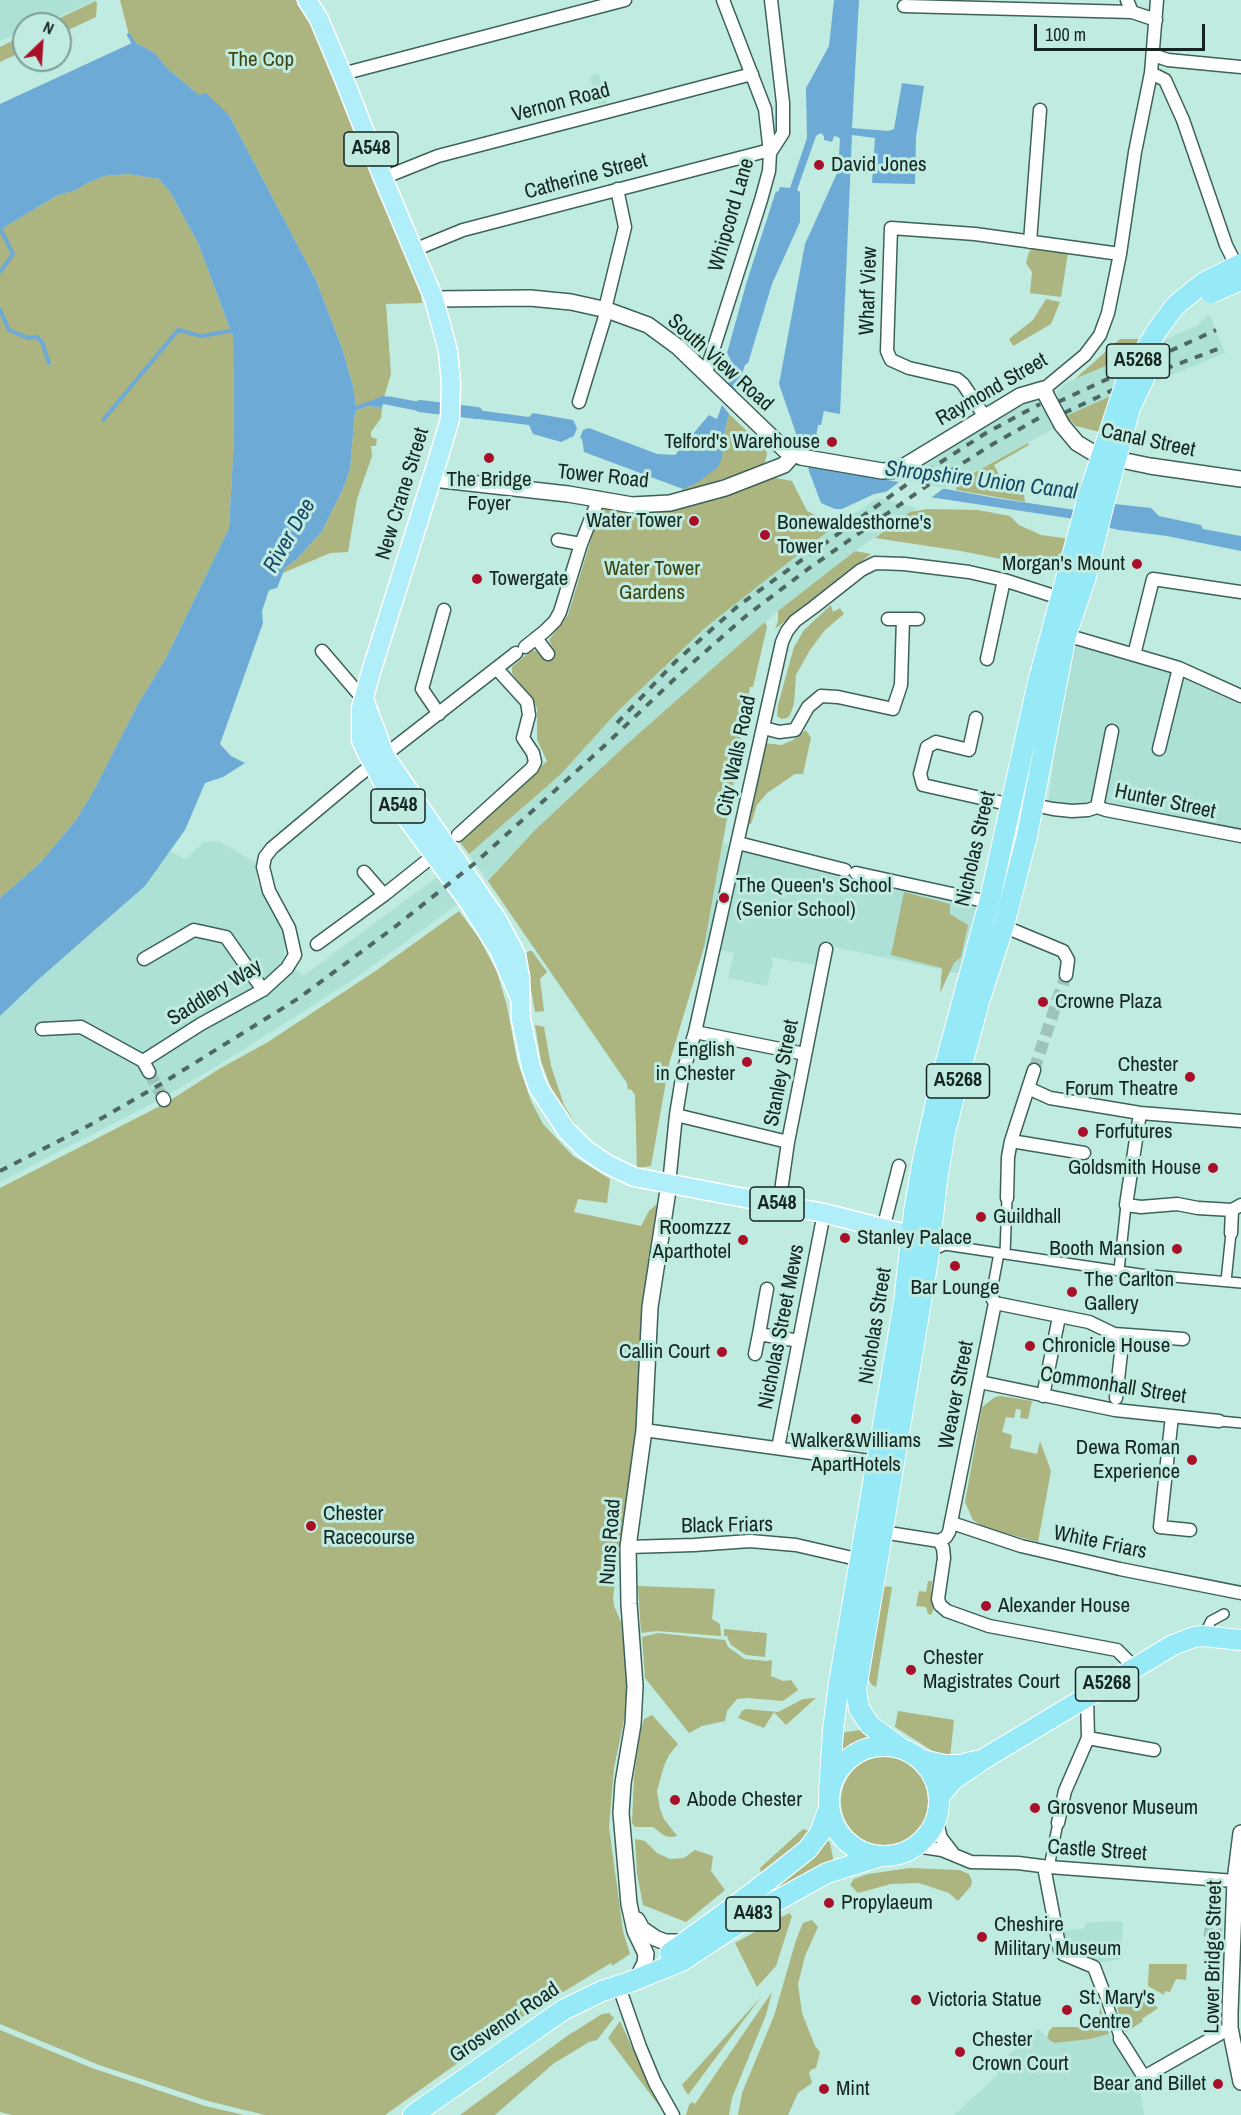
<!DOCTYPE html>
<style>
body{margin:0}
#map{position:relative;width:1241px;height:2115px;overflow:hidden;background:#c0ebe0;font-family:"Archivo Narrow",sans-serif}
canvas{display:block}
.north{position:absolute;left:12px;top:12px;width:60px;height:60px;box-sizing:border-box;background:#c0ebe0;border:2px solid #7c9c94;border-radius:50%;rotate:25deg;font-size:16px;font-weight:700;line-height:24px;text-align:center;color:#152521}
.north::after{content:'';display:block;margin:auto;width:21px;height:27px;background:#a8102a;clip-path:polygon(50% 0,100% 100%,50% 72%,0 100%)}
.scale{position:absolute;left:1034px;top:24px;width:171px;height:27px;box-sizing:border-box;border:3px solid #152521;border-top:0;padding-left:8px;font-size:18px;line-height:21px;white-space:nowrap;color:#152521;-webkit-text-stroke:4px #c0ebe0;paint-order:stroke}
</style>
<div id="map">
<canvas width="1241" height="2115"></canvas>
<div class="north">N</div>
<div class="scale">100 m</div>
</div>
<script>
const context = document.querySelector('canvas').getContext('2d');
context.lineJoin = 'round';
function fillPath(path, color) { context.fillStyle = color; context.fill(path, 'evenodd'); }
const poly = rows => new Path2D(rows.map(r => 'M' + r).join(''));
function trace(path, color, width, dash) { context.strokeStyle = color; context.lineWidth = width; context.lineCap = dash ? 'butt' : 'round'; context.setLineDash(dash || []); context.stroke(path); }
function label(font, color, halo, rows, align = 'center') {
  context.font = font + ' "Archivo Narrow",sans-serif'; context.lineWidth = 6; context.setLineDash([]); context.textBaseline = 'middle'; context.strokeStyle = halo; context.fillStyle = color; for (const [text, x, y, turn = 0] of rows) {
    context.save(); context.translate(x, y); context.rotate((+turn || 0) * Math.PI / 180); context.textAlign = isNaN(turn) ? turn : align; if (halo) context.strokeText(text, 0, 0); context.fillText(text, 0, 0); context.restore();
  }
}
fillPath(poly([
 [0,0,97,0,41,24,24,24,24,31,0,41],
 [599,74,607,103,598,104,590,76],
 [1209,314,1225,353,1067,418,1057,399,1057,393,1064,384,1196,326],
 [1035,401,1040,404,1055,428,944,488,903,480,966,438,1029,402],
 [878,498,917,508,855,551,778,611,626,745,535,830,494,874,737,773,723,844,983,906,963,974,835,947,830,968,771,957,773,961,767,986,728,978,734,953,704,947,669,1064,651,1166,637,1168,635,1095,469,854,560,775,617,712,706,627,828,530],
 [1070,634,1241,696,1241,836,1093,808,1048,803],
 [219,841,256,863,257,882,280,919,285,942,284,959,303,976,437,877,458,904,354,979,243,1050,163,1098,0,1182,0,1016,40,978,145,886,170,851,185,859,204,842],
 [1108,1921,1123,1922,1121,1959,1098,1963,1094,1958,1077,1954,1068,1948,1064,1931,1085,1928,1085,1923],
 [1039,2029,1047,2038,1054,2043,1090,2039,1109,2034,1138,2076,1144,2115,954,2115,998,2075,993,2068]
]), '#ade1d5');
fillPath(poly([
 [120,0,296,0,310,19,388,213,419,279,422,303,386,304,391,374,384,397,356,407,353,386,343,351,316,280,229,115,199,95,167,68,155,53,134,42,129,35],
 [96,1,97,3,96,17,60,34,60,24,47,24],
 [24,35,24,51,0,62,0,47],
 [128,174,159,179,170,192,198,243,233,337,234,439,229,528,166,658,138,704,94,790,76,820,40,863,0,898,0,230,56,196,76,190,87,183,105,176],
 [1033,249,1068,253,1061,297,1030,293,1032,272,1026,263,1029,252],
 [1046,299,1060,302,1051,324,1013,346,1009,339,1033,320],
 [1120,339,1139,339,1131,355,1075,379],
 [1113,395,1099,432,1076,426,1066,416],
 [368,406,382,408,381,418,371,432,371,437,377,439,376,446,371,446,372,456,357,499,348,552,330,553,283,573,285,568,296,560,322,531,343,489,350,469,355,411],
 [729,414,766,449,767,455,764,464,759,468,681,492,683,489,697,483,722,458,724,434],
 [1028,443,1029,445,994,465,1004,485,1023,487,1025,502,956,490,957,482],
 [776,478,792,481,807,511,836,525,706,627,617,712,560,775,469,854,459,841,497,808,547,761,537,740,537,708,512,673,512,667,532,650,537,652,545,661,555,653,549,640,568,615,599,513,604,506,688,502],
 [927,509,978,510,1010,516,1019,525,1041,535,1070,539,1064,560,1016,562,961,551,875,538,910,512],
 [855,551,871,554,775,629,778,621,778,611],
 [831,605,833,612,840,608,844,614,825,630,810,650,796,675,794,704,790,715,787,718,781,719,777,716,778,705,794,647,804,630],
 [765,622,767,627,753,687,750,687,704,947,669,1064,651,1166,637,1168,635,1095,631,1089,628,1090,627,1083,488,881,535,830,626,745],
 [806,730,811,738,803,774,795,774,767,793,757,805,751,824,745,823,763,743,781,745,793,740],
 [904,892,950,904,950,914,968,925,961,957,954,963,940,993,942,968,891,955],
 [459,911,479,938,497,972,507,1006,517,1060,531,1101,543,1124,573,1156,610,1179,607,1203,578,1199,574,1212,641,1226,649,1211,657,1204,644,1304,636,1427,613,1598,614,1606,621,1622,627,1681,625,1715,614,1768,609,1827,623,1931,630,1954,612,1966,611,1963,525,2015,385,2115,265,2115,208,2101,99,2065,0,2024,0,1188,166,1103,219,1069,268,1042,377,970],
 [529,951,532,951,547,972,540,979,544,1011,535,1012,525,954],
 [535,1025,544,1027,551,1066,564,1105,583,1137,568,1119,556,1101,541,1061],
 [1001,1396,1032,1401,1028,1419,1020,1418,1021,1410,1016,1409,1014,1418,1006,1417,1002,1432,1012,1435,1010,1448,1037,1454,1040,1441,1051,1471,1038,1542,983,1527,973,1520,965,1502,982,1407,995,1397],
 [928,1581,932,1581,931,1593,934,1608,931,1615,928,1614,926,1607,916,1606,919,1591,926,1592],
 [638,1586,715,1589,712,1619,720,1624,721,1636,657,1631,641,1633],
 [882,1586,892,1587,876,1687,872,1685,868,1678],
 [724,1629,767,1633,765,1657,746,1655,731,1645,727,1636,724,1636],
 [658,1633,725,1640,728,1647,745,1659,767,1661,772,1660,771,1676,783,1681,791,1680,798,1690,783,1701,746,1698,737,1699,727,1711,725,1721,702,1726,689,1733,645,1678,642,1637],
 [816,1698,786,1725,774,1712,764,1728,738,1718,742,1711,746,1709,778,1712,803,1699],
 [898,1711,954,1720,950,1757,939,1755,895,1727],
 [652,1715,678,1744,669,1755,664,1766,657,1791,660,1809,664,1819,677,1836,671,1837,665,1836,653,1827,635,1827,632,1823,634,1776,640,1734,644,1719],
 [866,1729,876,1736,857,1743,839,1754,841,1733],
 '841 1801a45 45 0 1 1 90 0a45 45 0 1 1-90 0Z',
 [803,1829,812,1832,807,1840,769,1870,761,1873,760,1868],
 [635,1839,645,1841,657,1853,670,1859,684,1858,695,1850,713,1856,711,1871,725,1890,686,1922,643,1905,637,1873],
 [827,1839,830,1843,834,1863,782,1890,776,1882],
 [910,1868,959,1870,969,1874,972,1881,971,1886,958,1901,949,1893,919,1883,891,1884,858,1893,850,1885,854,1879,868,1874],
 [789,1913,792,1916,776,1966,757,1987,735,1943],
 [812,1920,818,1927,805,1956,798,1984,802,2013,815,2046,820,2052,816,2068,812,2069,809,2073,812,2083,798,2093,788,2115,738,2115,742,2093,774,2016,796,1940,803,1923],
 [1149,1964,1187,1964,1186,1980,1176,1979,1170,1992,1165,1991,1164,1995,1148,1986],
 [772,1992,766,2015,732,2098,729,2115,686,2115,689,2105,692,2102,695,2104],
 [1142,1993,1158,2008,1142,2019,1143,2021,1126,2032,1117,2008],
 [761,1997,688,2095,682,2085],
 [1100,2007,1109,2034,1090,2039,1054,2043,1047,2038,1049,2031,1053,2027,1098,2027],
 [609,2013,614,2018,597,2040,589,2042,553,2064,495,2115,460,2115,567,2036,602,2014],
 [620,2021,640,2065,660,2107,608,2038],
 [0,2030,92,2068,205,2106,244,2115,12,2115,0,2112]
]), '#acb47f');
fillPath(poly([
 [834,0,859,0,852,128,888,131,894,129,902,83,924,86,916,137,915,184,872,183,875,138,852,135,840,414,824,411,821,425,818,425,813,453,826,467,995,498,1075,510,1115,504,1151,508,1159,516,1201,525,1203,529,1241,536,1241,551,1167,536,1119,530,1068,518,890,491,874,494,842,509,835,509,821,503,809,471,805,449,801,448,779,384,805,244,838,171,840,139,838,137,834,136,832,142,824,140,824,136,821,133,816,136,797,190,800,192,800,222,772,284,748,363,745,365,735,394,727,387,734,366,727,353,747,281,776,191,778,192,780,187,790,188,807,138,806,88,829,46],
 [134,42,155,53,167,68,199,95,206,93,229,115,316,280,343,351,353,386,356,406,383,396,393,397,435,405,434,414,383,404,382,408,368,406,355,411,350,469,343,489,322,531,296,560,285,568,277,588,269,590,262,611,263,623,220,744,231,756,245,763,223,777,205,783,185,830,145,886,40,978,0,1016,0,898,40,863,76,820,94,790,138,704,166,658,229,528,234,439,233,337,198,243,170,192,159,179,128,174,105,176,87,183,76,190,56,196,0,230,0,104],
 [722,405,729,414,724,434,722,458,718,467,697,483,683,489,584,452,582,439,580,438,583,430,589,428,657,454,675,455,709,415,717,419],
 [462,408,529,417,533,413,573,420,577,428,574,436,561,442,533,434,529,425,462,417]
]), '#6daad6');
fillPath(poly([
 [825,467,900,480,944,488,928,500,889,494,881,496,899,482,826,470]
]), '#c0ebe0');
trace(poly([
 [129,35,134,44],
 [0,272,13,254,1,230],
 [0,310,9,330,28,338,37,337,42,342,49,363],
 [103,420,178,330,201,336,230,331]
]), '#6daad6', 4);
trace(poly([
 [420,406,477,413]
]), '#6daad6', 12);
trace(poly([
 [1204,1932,1222,1933]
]), '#9ec3ba', 9, [9, 4.5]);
trace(poly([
 [1034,1070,1066,975],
 [149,1072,163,1098]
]), '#9ec3ba', 12, [12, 6]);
const pedestrian = poly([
 [930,1252,945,1245,1140,1274,1241,1283],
 [1005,1254,1007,1198],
 [1119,1270,1126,1205],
 [1226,1281,1231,1233],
 [991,1296,999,1253],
 [1219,1421,1241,1423],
 [1204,1635,1211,1621,1224,1614],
 [1049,1867,1058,1823],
 [1102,1988,1120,2039]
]);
const minor = poly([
 [1127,0,1132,12,1156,20],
 [904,6,1132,12],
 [1153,55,1168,60,1241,67],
 [1151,73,1165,80,1183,120,1226,245,1239,271],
 [342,74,625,0],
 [770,153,783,133,783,103,771,0],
 [383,178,438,156,752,74],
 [1030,242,1040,110],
 [414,250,463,230,770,150],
 [605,309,625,227,617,189],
 [706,372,761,200,769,171,770,153,765,109,723,0],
 [1044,389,1085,355,1100,335,1108,313,1120,254,1135,152,1151,73,1157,0],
 [579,402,607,310],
 [985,417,963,384,957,379,909,368,891,360,887,351,891,228,975,234,1120,254],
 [558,540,581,544],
 [903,619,918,619],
 [1066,635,1179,668,1241,696],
 [536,638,548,654],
 [525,647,545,631,555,621,560,612,581,544,599,498],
 [322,651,364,700],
 [1134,655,1153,579,1241,592],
 [987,659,1004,580],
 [439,714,422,689,444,610],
 [976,718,969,750,936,742,927,747,920,774,923,785,1012,805,1034,805,1053,809,1072,811,1088,810,1097,807,1106,810,1241,836],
 [764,728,779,732,795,730,808,707,821,696,838,697,893,709,901,685,903,619,888,619],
 [1159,749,1179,668],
 [1097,807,1112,731],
 [458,835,532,768,535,762,533,753,523,738,529,715,527,702,497,669],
 [738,843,845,870],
 [364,872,384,895],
 [856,873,989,902],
 [998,924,1063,951,1068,960,1066,975],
 [317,944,384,895,438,852],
 [144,959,194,930,226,937,263,990],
 [42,1029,81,1027,143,1061],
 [695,1032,805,1054],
 [143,1061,201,1024,263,990,287,968,295,955,289,928,269,891,263,867,265,857,272,848,358,776,516,653],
 [143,1061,149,1072],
 [1028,1088,1050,1098,1140,1113,1241,1121],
 [163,1098,164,1100],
 [1140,1113,1126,1205,1141,1207,1177,1204,1198,1208,1232,1210],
 [676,1115,788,1142],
 [1011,1141,1084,1153],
 [669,1184,676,1115,683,1072,695,1032,782,642,787,631,795,621,814,607,861,570,875,563,904,564,969,572,1004,580,1060,598],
 [1007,1198,1008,1157,1011,1141,1034,1070],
 [779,1205,788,1142,826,949],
 [883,1229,899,1166],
 [1231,1233,1232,1210,1241,1205],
 [995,1303,1089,1322,1114,1334,1183,1339],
 [759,1334,767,1289],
 [755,1354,759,1334,799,1341],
 [980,1382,1115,1410,1219,1421],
 [1043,1396,1059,1317],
 [1116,1398,1123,1335],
 [1172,1416,1160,1527,1190,1530],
 [644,1430,877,1462],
 [778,1448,824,1213],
 [952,1523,1021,1546,1120,1569,1241,1593],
 [876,1531,939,1541,946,1537,949,1532,995,1303,991,1296],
 [939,1541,943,1548,944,1558,938,1599,940,1605,947,1611,989,1626,1117,1650,1135,1668],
 [628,1547,694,1545,750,1541,796,1545,861,1560],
 [1088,1738,1154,1750],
 [936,1819,941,1838,952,1852],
 [1058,1823,1065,1791,1088,1738,1087,1697],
 [916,1846,942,1850,971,1862,1018,1863,1049,1867,1235,1881],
 [1044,1867,1060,1950,1063,1954,1094,1967,1102,1988],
 [618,1984,640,2047,655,2083,673,2115],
 [1120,2039,1144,2077,1230,2028]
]);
const tertiary = poly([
 [434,299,530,298,571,302,607,310,648,325,678,347,785,450,801,457,882,471,898,470,1020,396,1044,389,1046,395],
 [1062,425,1077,443,1097,455,1150,466,1241,479],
 [433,479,568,494,632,505,670,503,725,488,784,465,793,455],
 [1241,1833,1235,1881,1230,2012,1230,2028,1241,2082],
 [637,1920,642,1929,655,1938,665,1942,686,1942],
 [638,1977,645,1963,646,1954,635,1931,629,1904,621,1813,623,1783,633,1724,635,1686,629,1604,628,1547,644,1430,650,1307,669,1184]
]);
const primary = poly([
 [307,0,319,19,342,74,383,178,434,299,448,351,451,383,450,419,439,456,371,672,361,708,361,740,367,753,391,797,468,901,499,950,520,998],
 [365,702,385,756,498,921,516,955,520,977,521,1019,531,1067,538,1087,567,1131,585,1149,607,1164,634,1177,824,1213,925,1239]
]);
const trunk = poly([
 '829 1801a55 55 0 1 1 110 0a55 55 0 1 1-110 0Z',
 [901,1748,870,1725,865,1718,859,1708,856,1690,928,1260,937,1181,945,1133,958,1080,979,1002,1004,925,1027,836,1066,635,1085,580,1104,503],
 [922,1760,945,1765,961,1765,976,1761],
 [829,1793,833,1730,839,1683,904,1302,914,1212,923,1160,941,1080,990,899,1038,682,1088,497],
 [939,1797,953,1780,982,1760,1173,1645,1194,1637,1203,1636,1241,1640],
 [670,1953,751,1894,807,1850,820,1833,829,1808],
 [413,2115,563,2010,602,1991,630,1982,682,1961,758,1911,827,1873,881,1856]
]);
trace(pedestrian, '#3c6259', 12);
trace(minor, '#3c6259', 15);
trace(tertiary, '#3c6259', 18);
trace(primary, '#fff', 21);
trace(trunk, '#fff', 22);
trace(pedestrian, '#fff', 9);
trace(minor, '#fff', 12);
trace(tertiary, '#fff', 15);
trace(primary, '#b0effa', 18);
trace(trunk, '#96eaf8', 20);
trace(poly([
 [1170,351,1216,330],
 [1165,369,1223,347],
 [1058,402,1114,376],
 [1064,413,1115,389],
 [617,723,675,662,738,606,910,482,986,433,1040,404],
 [0,1171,88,1126,161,1084,299,998,396,926,475,863,602,748,683,671,746,616,808,569,928,485,993,444,1046,414]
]), '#4e6861', 4, [8, 8]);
const tertiaryBridge = poly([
 [1046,395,1062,425]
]);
const trunkBridge = poly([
 [1211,293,1241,280],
 [1088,497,1126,382,1158,329,1175,306,1192,292,1205,282,1241,264],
 [1104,503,1130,408,1154,357]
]);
trace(tertiaryBridge, '#3c6259', 18, []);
trace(trunkBridge, '#fff', 22, []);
trace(tertiaryBridge, '#fff', 15);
trace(trunkBridge, '#96eaf8', 20);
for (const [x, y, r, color] of [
 [819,165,6,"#a8102a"],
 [832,442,6,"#a8102a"],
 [489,458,6,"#a8102a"],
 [694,521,6,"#a8102a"],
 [765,535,6,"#a8102a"],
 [1137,564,6,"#a8102a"],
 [477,579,6,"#a8102a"],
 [724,898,6,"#a8102a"],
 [1043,1002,6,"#a8102a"],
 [747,1062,6,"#a8102a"],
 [1190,1077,6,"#a8102a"],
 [1083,1132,6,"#a8102a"],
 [1213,1168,6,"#a8102a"],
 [981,1217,6,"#a8102a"],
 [845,1238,6,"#a8102a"],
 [743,1240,6,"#a8102a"],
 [1177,1249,6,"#a8102a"],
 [955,1266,6,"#a8102a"],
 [1072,1292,6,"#a8102a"],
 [1030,1346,6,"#a8102a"],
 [722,1352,6,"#a8102a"],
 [856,1419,6,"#a8102a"],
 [1192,1460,6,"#a8102a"],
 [311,1526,6,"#a8102a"],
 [986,1606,6,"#a8102a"],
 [911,1670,6,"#a8102a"],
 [675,1800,6,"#a8102a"],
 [1035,1808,6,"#a8102a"],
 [829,1903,6,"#a8102a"],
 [982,1937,6,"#a8102a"],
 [916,2000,6,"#a8102a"],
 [1067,2010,6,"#a8102a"],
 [960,2052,6,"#a8102a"],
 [1218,2084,6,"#a8102a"],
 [824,2089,6,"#a8102a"]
]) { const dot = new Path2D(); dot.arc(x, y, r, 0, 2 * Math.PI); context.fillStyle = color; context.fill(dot); trace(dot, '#c0ebe0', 2); }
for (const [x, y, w] of [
 [371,149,54],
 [1138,361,63],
 [398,806,54],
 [958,1081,63],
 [777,1204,54],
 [1107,1684,63],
 [753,1914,54]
]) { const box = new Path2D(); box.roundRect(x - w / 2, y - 17, w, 34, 4.5); context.fillStyle = '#c0ebe0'; context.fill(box); trace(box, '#152521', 1.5); }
label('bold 20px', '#152521', null, [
 ["A548",371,149],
 ["A5268",1138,361],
 ["A548",398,806],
 ["A5268",958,1081],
 ["A548",777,1204],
 ["A5268",1107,1684],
 ["A483",753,1914]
]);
label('21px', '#3e4310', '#c0ebe0', [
 ["The Cop",261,60],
 ["Water Tower",652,569],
 ["Gardens",652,593]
]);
label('21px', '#152521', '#c0ebe0', [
 ["Vernon Road",561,103,-15],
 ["Catherine Street",586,177,-15],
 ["Whipcord Lane",732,215,-74],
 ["Wharf View",869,291,-88],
 ["South View Road",720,363,42],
 ["Raymond Street",992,390,-30],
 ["Canal Street",1148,441,12],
 ["Tower Road",603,477,6],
 ["New Crane Street",403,494,-73],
 ["City Walls Road",737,756,-78],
 ["Hunter Street",1165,802,12],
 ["Nicholas Street",976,849,-77],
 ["Saddlery Way",215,993,-32],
 ["Stanley Street",782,1073,-79],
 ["Nicholas Street",876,1326,-81],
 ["Nicholas Street Mews",782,1327,-79],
 ["Commonhall Street",1113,1386,9],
 ["Weaver Street",957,1395,-79],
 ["Black Friars",727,1526,-1],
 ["Nuns Road",611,1542,-86],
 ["White Friars",1100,1543,12],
 ["Castle Street",1097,1851,4],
 ["Lower Bridge Street",1214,1957,-89],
 ["Grosvenor Road",505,2023,-34]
]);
label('21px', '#152521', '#c0ebe0', [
 ["David Jones",831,165],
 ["Telford's Warehouse",820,442,"right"],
 ["The Bridge",489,480,"center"],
 ["Foyer",489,504,"center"],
 ["Water Tower",682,521,"right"],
 ["Bonewaldesthorne's",777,523],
 ["Tower",777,547],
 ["Morgan's Mount",1125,564,"right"],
 ["Towergate",489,579],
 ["The Queen's School",736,886],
 ["(Senior School)",736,910],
 ["Crowne Plaza",1055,1002],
 ["English",735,1050,"right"],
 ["in Chester",735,1074,"right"],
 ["Chester",1178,1065,"right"],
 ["Forum Theatre",1178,1089,"right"],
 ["Forfutures",1095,1132],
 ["Goldsmith House",1201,1168,"right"],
 ["Guildhall",993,1217],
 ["Roomzzz",731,1228,"right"],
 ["Aparthotel",731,1252,"right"],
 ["Stanley Palace",857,1238],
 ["Booth Mansion",1165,1249,"right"],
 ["The Carlton",1084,1280],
 ["Gallery",1084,1304],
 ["Bar Lounge",955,1288,"center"],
 ["Chronicle House",1042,1346],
 ["Callin Court",710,1352,"right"],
 ["Walker&Williams",856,1441,"center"],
 ["ApartHotels",856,1465,"center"],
 ["Dewa Roman",1180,1448,"right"],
 ["Experience",1180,1472,"right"],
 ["Chester",323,1514],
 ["Racecourse",323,1538],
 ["Alexander House",998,1606],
 ["Chester",923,1658],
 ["Magistrates Court",923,1682],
 ["Abode Chester",687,1800],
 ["Grosvenor Museum",1047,1808],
 ["Propylaeum",841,1903],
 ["Cheshire",994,1925],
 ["Military Museum",994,1949],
 ["St. Mary's",1079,1998],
 ["Centre",1079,2022],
 ["Victoria Statue",928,2000],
 ["Chester",972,2040],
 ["Crown Court",972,2064],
 ["Bear and Billet",1206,2084,"right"],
 ["Mint",836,2089]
], 'left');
label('italic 22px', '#164564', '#c0ebe0', [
 ["Shropshire Union Canal",981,481,7],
 ["River Dee",290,536,-60]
]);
</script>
